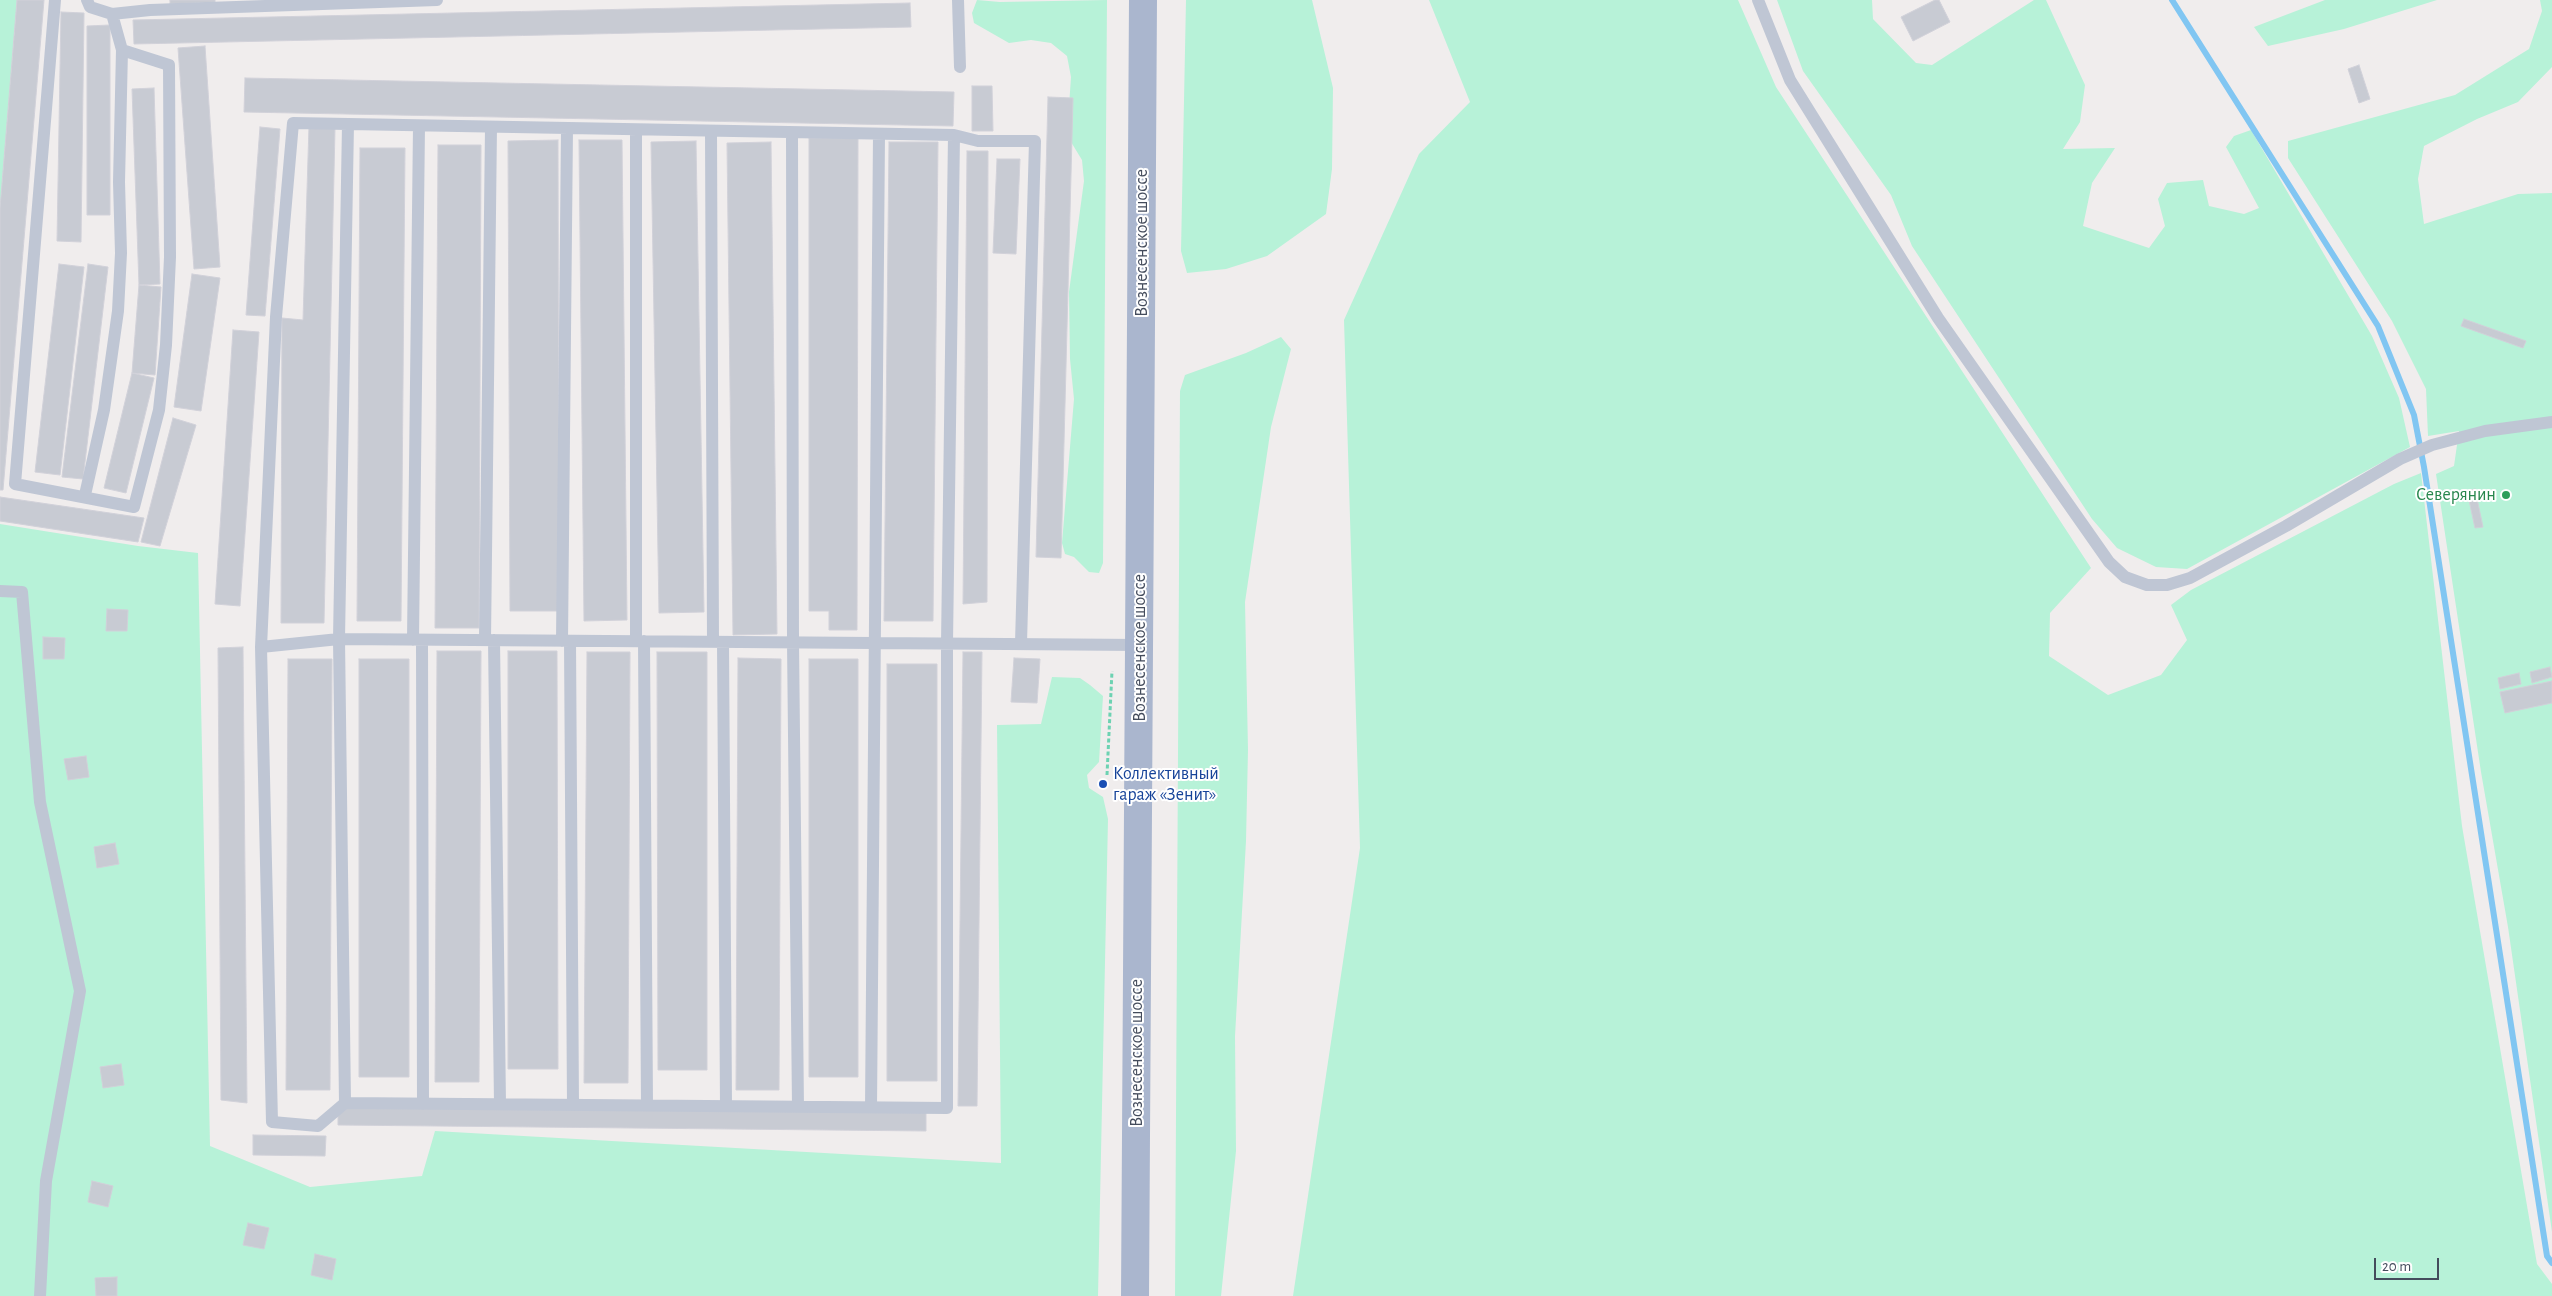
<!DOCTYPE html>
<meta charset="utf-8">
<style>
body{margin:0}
#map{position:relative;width:2552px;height:1296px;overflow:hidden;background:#f0eded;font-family:"Alegreya Sans",sans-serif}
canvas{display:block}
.scale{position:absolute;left:2374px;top:1258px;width:65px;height:22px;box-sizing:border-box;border:2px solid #444c5c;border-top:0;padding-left:6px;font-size:15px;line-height:18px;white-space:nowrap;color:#444c5c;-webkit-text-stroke:4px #fff;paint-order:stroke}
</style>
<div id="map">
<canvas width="2552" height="1296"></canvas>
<div class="scale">20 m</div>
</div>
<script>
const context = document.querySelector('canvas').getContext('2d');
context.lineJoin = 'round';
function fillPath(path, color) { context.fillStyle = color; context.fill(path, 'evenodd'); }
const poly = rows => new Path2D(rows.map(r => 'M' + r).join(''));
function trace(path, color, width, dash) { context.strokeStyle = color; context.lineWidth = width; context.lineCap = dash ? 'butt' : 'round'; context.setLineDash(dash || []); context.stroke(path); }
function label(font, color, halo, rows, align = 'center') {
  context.font = font + ' "Alegreya Sans",sans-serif'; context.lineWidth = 4; context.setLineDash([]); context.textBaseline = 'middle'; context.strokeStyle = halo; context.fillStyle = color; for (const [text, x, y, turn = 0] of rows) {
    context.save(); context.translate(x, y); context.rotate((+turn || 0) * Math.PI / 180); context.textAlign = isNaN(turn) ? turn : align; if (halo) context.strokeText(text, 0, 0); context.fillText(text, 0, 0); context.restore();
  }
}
fillPath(poly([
 [0,0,17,0,0,208],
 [977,0,1000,2,1107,0,1103,563,1099,573,1089,572,1074,557,1065,554,1062,543,1074,399,1070,359,1069,292,1084,181,1082,160,1071,142,1068,121,1071,77,1067,56,1051,43,1031,40,1009,43,974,23,972,13],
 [1186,0,1312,0,1333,88,1332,169,1326,214,1267,256,1226,269,1187,273,1181,251],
 [1429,0,1738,0,1776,87,2091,568,2050,613,2049,656,2108,695,2161,675,2187,640,2171,605,2191,590,2394,484,2421,473,2462,826,2537,1264,2552,1284,2552,1296,1293,1296,1360,848,1344,320,1419,154,1470,102],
 [1777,0,1872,0,1873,19,1916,63,1932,65,2034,0,2046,0,2085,85,2080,122,2063,149,2115,148,2092,183,2083,226,2149,248,2165,226,2158,199,2167,183,2203,180,2209,206,2244,214,2259,208,2226,147,2234,136,2251,130,2372,336,2399,398,2410,447,2187,569,2156,567,2117,548,2092,519,1912,246,1891,195,1803,71],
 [2325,0,2437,0,2344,29,2268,46,2254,27],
 [2540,0,2552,0,2552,67,2518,102,2477,119,2424,146,2418,179,2424,224,2518,194,2552,193,2552,1232,2508,927,2481,772,2436,474,2454,466,2459,431,2428,436,2426,389,2392,321,2288,158,2288,141,2455,95,2529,49,2542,11],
 [1281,337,1291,349,1271,427,1245,602,1248,750,1246,841,1235,1036,1236,1151,1221,1296,1175,1296,1180,391,1185,375,1246,353],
 [0,524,138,546,198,553,210,1146,310,1187,422,1176,435,1131,1001,1163,997,725,1041,724,1052,677,1080,678,1090,685,1103,696,1099,762,1087,775,1089,788,1103,797,1108,819,1098,1296,0,1296]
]), '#b7f2d8');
trace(poly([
 [2172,0,2378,326,2414,415,2424,467,2547,1256,2552,1263]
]), '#81c6f2', 6);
const building = poly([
 [17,0,44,0,3,490,0,490,0,208,17,0],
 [170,0,215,0,215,2,170,4,170,0],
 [1935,0,1939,0,1950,22,1913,41,1901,17,1935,0],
 [910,3,911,27,134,44,133,20,910,3],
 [61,12,84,13,81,242,57,241,61,12],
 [110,25,110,215,87,215,87,26,110,25],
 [205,46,220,267,194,269,178,48,205,46],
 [2359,65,2370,99,2359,103,2348,69,2359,65],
 [245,78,954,92,953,126,244,112,245,78],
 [972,86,992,86,993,131,972,131,972,86],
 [154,88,160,284,139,285,132,89,154,88],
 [1048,97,1073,98,1061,558,1036,557,1048,97],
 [309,126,335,128,324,623,281,623,282,318,303,320,309,126],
 [260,127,280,129,265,316,246,315,260,127],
 [809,138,858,138,857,630,829,630,829,611,809,611,809,138],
 [558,140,559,611,510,611,508,141,558,140],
 [579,140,622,140,627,620,584,621,579,140],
 [696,141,704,612,659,613,651,142,696,141],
 [771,142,777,634,733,635,727,143,771,142],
 [889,142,938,142,933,621,884,621,889,142],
 [438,145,481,145,479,628,435,628,438,145],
 [360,148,405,148,401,621,357,621,360,148],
 [967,151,988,151,987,602,963,604,967,151],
 [997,159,1020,159,1016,254,993,253,997,159],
 [59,264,84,267,60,475,35,472,59,264],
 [88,264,108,267,83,479,62,477,88,264],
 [192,274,220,278,201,411,174,407,192,274],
 [139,285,161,287,155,375,132,373,139,285],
 [2464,319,2526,341,2523,348,2461,326,2464,319],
 [233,330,259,332,240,606,215,604,233,330],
 [132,373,154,378,126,493,104,488,132,373],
 [173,418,196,425,160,546,141,542,173,418],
 [2475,489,2483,527,2475,528,2467,491,2475,489],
 [0,497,144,518,138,542,0,521,0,497],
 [107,609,128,610,127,631,106,631,107,609],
 [43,637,65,638,64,659,43,659,43,637],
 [243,647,247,1103,221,1100,218,648,243,647],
 [437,651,481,651,479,1082,435,1082,437,651],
 [508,651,557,651,558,1069,508,1069,508,651],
 [587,652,630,652,628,1083,584,1083,587,652],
 [657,652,707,652,707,1070,658,1070,657,652],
 [963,652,982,652,977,1106,958,1106,963,652],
 [738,658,781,659,779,1090,736,1090,738,658],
 [1014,658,1040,659,1037,703,1011,702,1014,658],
 [288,659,332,659,330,1090,286,1090,288,659],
 [359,659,409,659,409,1077,359,1077,359,659],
 [809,659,858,659,858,1077,809,1077,809,659],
 [887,664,937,664,937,1081,887,1081,887,664],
 [2550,667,2552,677,2532,683,2530,672,2550,667],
 [2519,673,2521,684,2500,689,2498,678,2519,673],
 [2552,681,2552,703,2505,713,2500,692,2552,681],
 [86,756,89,777,68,780,64,759,86,756],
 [115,843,119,864,97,868,94,847,115,843],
 [121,1064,124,1085,103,1088,100,1067,121,1064],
 [338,1107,926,1112,926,1131,338,1125,338,1107],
 [253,1135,326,1136,325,1156,253,1155,253,1135],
 [92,1181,113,1186,108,1207,88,1202,92,1181],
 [248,1223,269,1228,264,1249,243,1245,248,1223],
 [315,1254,336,1259,332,1280,311,1275,315,1254],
 [117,1277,117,1296,96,1296,95,1278,117,1277]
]);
fillPath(building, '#c8cbd3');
trace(building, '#d1d1d9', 1);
trace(poly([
 [1107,775,1112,671]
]), '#6dd2b2', 3, [4, 2.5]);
trace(poly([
 [55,0,15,484,134,507,159,410,166,345,170,257,169,65,122,50],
 [958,0,960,67],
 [1758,0,1790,80,1938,318,2109,562,2125,577,2147,585,2167,585,2190,578,2286,526,2400,459,2432,445,2485,431,2552,422],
 [112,14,150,10,437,0],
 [711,131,713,642],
 [792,133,793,642,798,1107],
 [954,135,947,643,947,1108,345,1103,318,1126,272,1122,261,647,276,317,293,123,954,135,978,141,1035,141,1021,643],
 [85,495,104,410,118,311,121,253,119,182,122,50,112,14,90,7,87,0],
 [0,591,22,592,40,802,80,991,46,1181,40,1296],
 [413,640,419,126],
 [422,640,423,1104],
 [485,640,491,127],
 [494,640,500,1104],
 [562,641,567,128],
 [570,641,573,1105],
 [636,641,636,130],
 [644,641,647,1105],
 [723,642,726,1106],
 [261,647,339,639,1140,645],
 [345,1103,339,639,348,124],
 [871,1107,879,134]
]), '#bfc6d4', 12);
trace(poly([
 [1135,1296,1143,0]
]), '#aab6ce', 28);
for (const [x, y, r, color] of [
 [2506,495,5,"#2e9e5b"],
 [1103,784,5,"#1a4fb4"]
]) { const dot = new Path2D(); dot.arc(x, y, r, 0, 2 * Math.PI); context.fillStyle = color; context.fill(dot); trace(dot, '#fff', 2); }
label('18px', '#444c5c', '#fff', [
 ["Вознесенское шоссе",1142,243,-90],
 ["Вознесенское шоссе",1140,648,-90],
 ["Вознесенское шоссе",1137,1053,-90]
]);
label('18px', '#27864d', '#fff', [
 ["Северянин",2496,495]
], 'right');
label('18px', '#164399', '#fff', [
 ["Коллективный",1113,774],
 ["гараж «Зенит»",1113,795]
], 'left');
</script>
